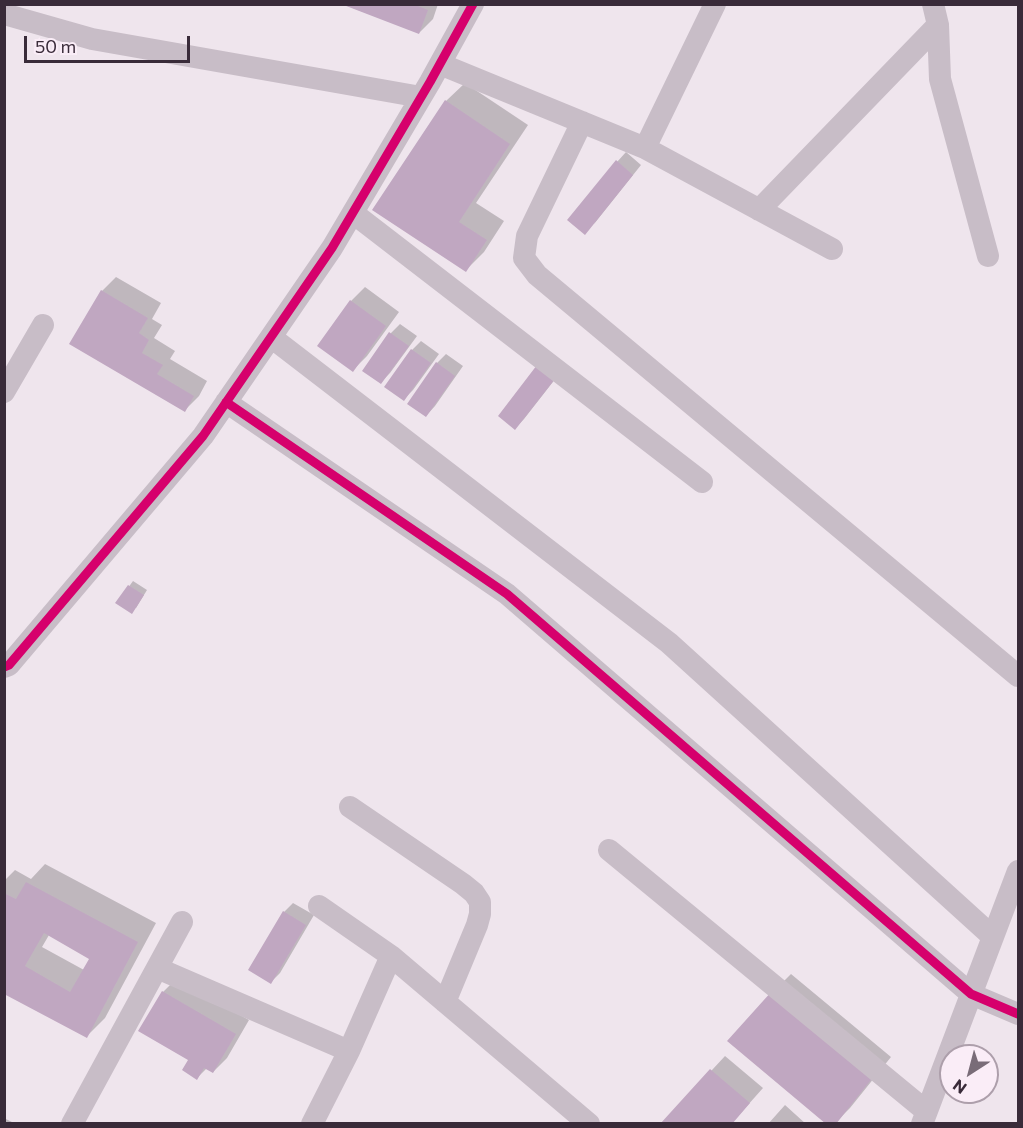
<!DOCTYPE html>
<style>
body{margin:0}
#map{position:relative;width:1023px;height:1128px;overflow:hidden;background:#efe5ed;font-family:Commissioner,sans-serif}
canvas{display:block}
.frame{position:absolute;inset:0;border:6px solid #392b39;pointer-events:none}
.north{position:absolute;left:939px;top:1044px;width:60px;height:60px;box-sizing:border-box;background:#faedf7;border:2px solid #ad9fab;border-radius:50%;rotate:216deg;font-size:16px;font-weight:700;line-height:24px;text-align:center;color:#392b39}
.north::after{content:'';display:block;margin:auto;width:21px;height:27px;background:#796c78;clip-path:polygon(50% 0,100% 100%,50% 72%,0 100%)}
.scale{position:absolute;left:24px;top:36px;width:166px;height:27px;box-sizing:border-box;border:3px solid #392b39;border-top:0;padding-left:8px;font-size:18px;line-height:21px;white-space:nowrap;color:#392b39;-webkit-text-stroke:4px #faedf7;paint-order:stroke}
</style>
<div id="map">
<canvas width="1023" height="1128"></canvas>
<div class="frame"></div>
<div class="north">N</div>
<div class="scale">50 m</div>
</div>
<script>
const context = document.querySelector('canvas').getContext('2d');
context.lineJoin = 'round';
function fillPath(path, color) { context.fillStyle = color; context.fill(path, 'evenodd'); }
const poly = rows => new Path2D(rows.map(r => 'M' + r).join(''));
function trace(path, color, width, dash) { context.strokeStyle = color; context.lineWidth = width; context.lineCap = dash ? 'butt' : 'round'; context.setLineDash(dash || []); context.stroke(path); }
fillPath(poly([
 [438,4,433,19,419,33,345,5],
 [465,83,528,125,476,203,504,221,484,252,466,270,374,210,446,101],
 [626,152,641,165,594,224,617,162],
 [116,277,161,303,152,319,162,325,154,338,175,351,170,359,207,381,199,396,185,410,71,343,102,291],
 [365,287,399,312,367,356,353,370,351,301],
 [400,324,417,336,390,373,381,382,391,333],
 [421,341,439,354,413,390,404,399,412,350],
 [446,354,463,366,435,406,426,416,437,363],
 [563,369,524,419,515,428,500,416],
 [133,581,147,590,136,608,117,603],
 [45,864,156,923,105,1018,87,1036,4,993,4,881,15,870,31,879],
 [49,935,91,959,84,970,42,947],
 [293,903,314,915,280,973,271,982,284,912],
 [791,974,891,1057,850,1108,834,1124,773,992],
 [177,978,249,1020,227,1058,213,1072,207,1068,197,1078,190,1059,141,1030,163,992],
 [725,1056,763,1088,731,1124,662,1124],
 [785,1105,806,1124,768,1124],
 [4,1118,16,1124,4,1124]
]), '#0003');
fillPath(poly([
 [341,4,413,4,428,10,419,34],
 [445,100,510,144,459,222,487,240,466,272,372,210],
 [616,160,633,175,585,235,567,220],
 [101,290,148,318,139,333,149,340,142,353,163,365,157,374,194,396,185,412,69,344],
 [350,300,386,326,353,372,317,346],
 [389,332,409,346,381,384,362,371],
 [411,349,431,363,404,401,384,387],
 [436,362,455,376,426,417,407,404],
 [537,365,555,379,515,430,498,416],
 [128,585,144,595,132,614,115,603],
 [26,882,138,942,87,1038,4,994,4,893,16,899],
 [44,933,89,959,70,992,25,966],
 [283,911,306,925,271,984,248,970],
 [162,991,236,1034,213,1073,204,1068,197,1080,182,1070,188,1060,138,1031],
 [772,991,874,1076,836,1124,826,1124,727,1041],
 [710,1069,750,1103,732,1124,660,1124]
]), '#c0a7c1');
trace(poly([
 [933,4,938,25,940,79,988,256],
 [4,14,92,39,421,97],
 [440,64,645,148,832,249],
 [582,122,527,236,524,258,537,275,1018,676],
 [645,148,715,4],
 [759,210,938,25],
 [353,213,702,482],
 [271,337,669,643,993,937],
 [4,392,43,325],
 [226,402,507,594,971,994,1018,1014],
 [4,667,9,665,203,436,332,248,430,82,473,4],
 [350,807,463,884,474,893,480,902,480,914,477,925,445,1002],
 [609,850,926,1111],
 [319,906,391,956,589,1124],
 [157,968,349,1051],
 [72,1124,182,922],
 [312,1124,349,1051,391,956],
 [922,1124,1018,871]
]), '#c8bdc7', 22);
trace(poly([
 [226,402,507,594,971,994,1018,1014],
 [4,667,9,665,203,436,332,248,430,82,473,4]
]), '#d6006c', 9);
</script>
